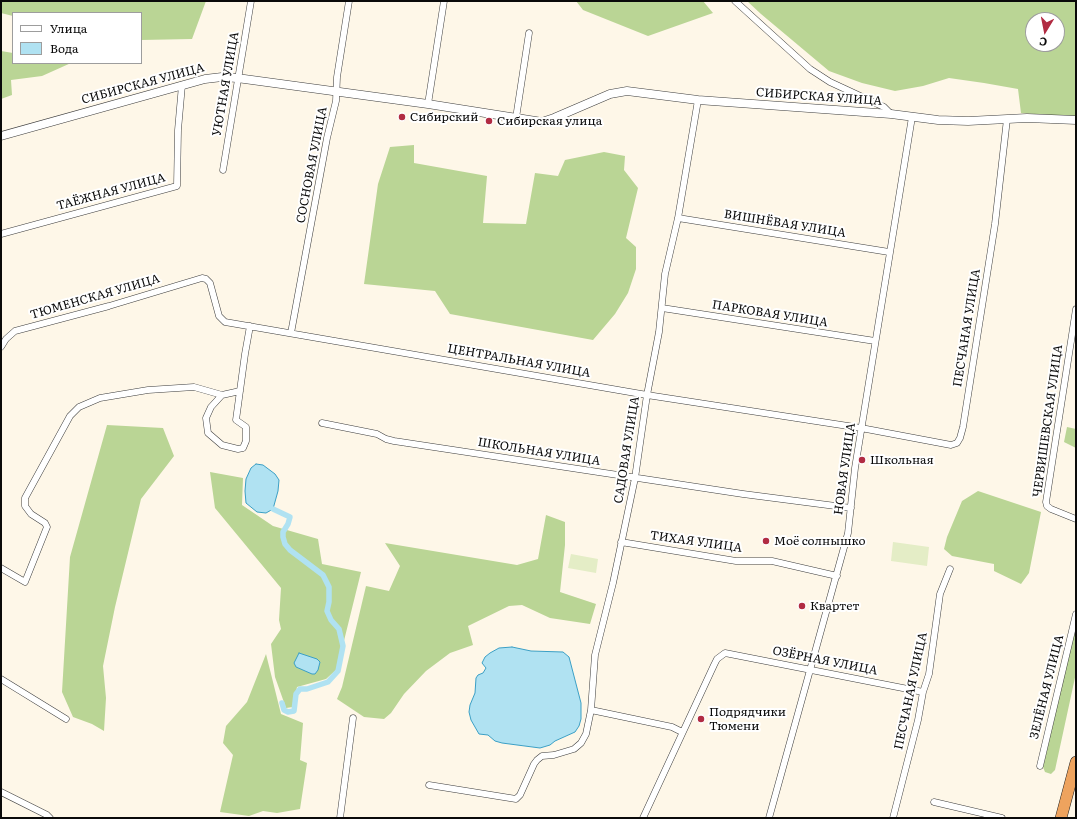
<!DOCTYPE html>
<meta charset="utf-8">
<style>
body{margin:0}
#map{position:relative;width:1077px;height:819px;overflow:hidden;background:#fef7e8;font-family:Literata,serif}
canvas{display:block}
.frame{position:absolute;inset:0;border:2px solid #0a0a0a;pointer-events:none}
.legend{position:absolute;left:12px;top:12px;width:130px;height:52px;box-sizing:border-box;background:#fff;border:1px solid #9d9d9d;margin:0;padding:5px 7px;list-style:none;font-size:12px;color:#0a0a0a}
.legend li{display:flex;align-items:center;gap:8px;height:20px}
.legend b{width:20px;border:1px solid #9d9d9d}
.north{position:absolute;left:1025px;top:12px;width:40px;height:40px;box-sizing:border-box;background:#fff;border:1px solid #9d9d9d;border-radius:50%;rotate:190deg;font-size:11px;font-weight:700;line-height:16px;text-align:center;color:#0a0a0a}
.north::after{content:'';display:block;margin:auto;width:14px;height:18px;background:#b12b42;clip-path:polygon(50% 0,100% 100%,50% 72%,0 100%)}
</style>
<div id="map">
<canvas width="1077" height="819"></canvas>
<div class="frame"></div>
<ul class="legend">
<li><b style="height:5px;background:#fff"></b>Улица</li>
<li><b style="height:11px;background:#b0e2f2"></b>Вода</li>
</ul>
<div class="north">С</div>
</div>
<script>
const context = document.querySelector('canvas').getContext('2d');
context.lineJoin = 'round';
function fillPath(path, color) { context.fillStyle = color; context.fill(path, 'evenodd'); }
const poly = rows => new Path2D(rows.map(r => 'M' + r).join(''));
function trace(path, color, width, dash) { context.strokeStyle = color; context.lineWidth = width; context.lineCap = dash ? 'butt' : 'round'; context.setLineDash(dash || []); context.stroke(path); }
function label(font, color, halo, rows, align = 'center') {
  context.font = font + ' Literata,serif'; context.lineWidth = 4; context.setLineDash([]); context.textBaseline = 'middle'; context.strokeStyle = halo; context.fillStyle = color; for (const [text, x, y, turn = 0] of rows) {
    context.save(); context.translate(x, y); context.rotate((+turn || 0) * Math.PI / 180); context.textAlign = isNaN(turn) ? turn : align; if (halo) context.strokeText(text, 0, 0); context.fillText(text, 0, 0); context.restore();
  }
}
fillPath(poly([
 [1,1,206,1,192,39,141,40,141,13,13,13,13,16,1,13],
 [576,1,703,1,713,13,648,36,583,10],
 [747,1,1076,1,1076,117,1021,113,1018,89,984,83,949,78,923,86,895,91,862,83,829,71,761,14],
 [1033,20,1057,20,1057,44,1033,44],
 [1,51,13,53,13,63,71,63,42,76,11,80,12,95,1,99],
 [414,145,414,163,487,176,483,223,526,224,535,173,558,176,565,160,604,152,625,156,624,170,638,188,626,238,636,247,636,269,628,293,615,314,593,340,450,314,435,291,364,284,378,184,390,147],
 [107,425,163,428,174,456,141,499,115,607,103,666,106,698,104,731,92,724,73,717,62,692,70,557],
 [1067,427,1076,429,1076,448,1064,442],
 [210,472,243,478,242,505,273,526,318,539,322,564,361,572,337,669,326,679,297,687,293,707,286,708,275,677,271,644,281,629,279,620,281,588,215,508],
 [978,491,1041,512,1029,573,1021,584,994,571,994,564,952,556,944,549,947,537,962,501],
 [546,515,565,522,565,545,560,592,596,604,590,624,550,618,522,605,509,606,468,626,473,645,450,653,426,671,404,694,391,713,384,719,364,717,337,699,342,687,366,586,389,591,400,566,385,543,517,565,538,559],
 [1076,624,1076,673,1055,770,1051,774,1045,772,1043,767],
 [266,654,281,714,303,723,300,760,307,763,300,809,277,813,263,811,249,816,220,812,233,755,223,743,226,726,247,702]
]), '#bad595');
fillPath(poly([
 [893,542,929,547,927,566,891,561],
 [571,554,598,559,596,573,568,568]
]), '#e4edc6');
const water = poly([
 [256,464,263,465,275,474,279,480,278,491,273,509,266,513,257,512,246,503,245,491,246,479,251,468,256,464],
 [512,647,531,651,563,652,569,657,581,703,581,719,579,726,575,732,555,741,550,745,540,748,502,743,495,741,488,735,479,734,471,720,469,712,470,705,475,693,476,678,478,675,483,673,486,668,482,663,485,657,490,653,499,648,512,647],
 [299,653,317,659,320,662,318,670,315,674,312,674,296,667,294,663,299,653]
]);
fillPath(water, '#b0e2f2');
trace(water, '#3b9fc5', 1);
trace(poly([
 [273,509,290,517,288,524,283,532,283,537,285,544,290,550,323,575,329,587,329,602,327,611,331,620,339,629,343,646,338,671,328,682,307,689,300,689,296,694,294,711,288,712,284,710,282,703]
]), '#b0e2f2', 5.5);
const minor = poly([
 [735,1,810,69,830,82,884,107,891,114],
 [428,104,444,1],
 [516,118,529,33],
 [223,170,251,1],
 [678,218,889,252],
 [1,234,177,186,178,130,182,85],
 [662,308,875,341],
 [1076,309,1046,502,1047,506,1051,509,1076,519],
 [291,333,327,138,336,101,337,77,349,1],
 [1,347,6,339,15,331,109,306,202,278,206,279,210,283,219,316,225,322,647,395,861,428,951,445,957,443,960,438,963,427,995,224,1007,119],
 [222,395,211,407,206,418,208,433,222,445,238,449,243,448,246,441,246,427,236,420,245,354,250,326],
 [322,423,377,434,386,439,394,441,743,494,851,508],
 [621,542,736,561,772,561,837,576],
 [1,568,25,582,47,527,45,523,31,514,25,506,25,498,70,416,79,407,100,398,148,390,194,387,222,395,240,391],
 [1,679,66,719],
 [682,732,672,727,591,710,595,655,613,583,635,478,647,395,659,332,665,274,678,218,698,100],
 [1040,766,1076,614],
 [429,785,516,799,520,795,534,764,537,760,542,756,554,755,574,749,581,743,586,734,591,710],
 [1,792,47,815,50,818],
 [934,802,1002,818],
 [340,818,353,718],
 [643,818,714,665,717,659,725,653,923,692],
 [769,818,848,533,855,468,912,117],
 [893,818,918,720,923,692,929,674,940,594,950,569]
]);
const tertiary = poly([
 [1,136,205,79,222,77,237,78,428,104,542,122,554,118,610,94,627,91,698,100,891,114,938,120,968,121,1027,118,1076,120]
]);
const trunk = poly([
 [1061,818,1076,762]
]);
trace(minor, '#3d3d3d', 7);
trace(tertiary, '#3d3d3d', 9);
trace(trunk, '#1b1b1b', 12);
trace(minor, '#fff', 6);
trace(tertiary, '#fff', 8);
trace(trunk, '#eea35e', 11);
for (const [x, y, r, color] of [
 [402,117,4,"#b12b42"],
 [489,121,4,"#b12b42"],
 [862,460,4,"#b12b42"],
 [766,541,4,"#b12b42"],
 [802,606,4,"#b12b42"],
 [701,719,4,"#b12b42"]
]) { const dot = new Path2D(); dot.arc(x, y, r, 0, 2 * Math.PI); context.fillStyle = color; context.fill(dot); trace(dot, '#fff', 1.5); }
label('12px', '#0a0a0a', '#fff', [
 ["СИБИРСКАЯ УЛИЦА",143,84,-15],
 ["УЮТНАЯ УЛИЦА",226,84,-80],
 ["СИБИРСКАЯ УЛИЦА",819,97,4],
 ["СОСНОВАЯ УЛИЦА",312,165,-79],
 ["ТАЁЖНАЯ УЛИЦА",111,192,-15],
 ["ВИШНЁВАЯ УЛИЦА",785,224,9],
 ["ТЮМЕНСКАЯ УЛИЦА",95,297,-16],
 ["ПАРКОВАЯ УЛИЦА",770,314,9],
 ["ПЕСЧАНАЯ УЛИЦА",967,328,-81],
 ["ЦЕНТРАЛЬНАЯ УЛИЦА",519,361,10],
 ["ЧЕРВИШЕВСКАЯ УЛИЦА",1048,421,-82],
 ["САДОВАЯ УЛИЦА",627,450,-81],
 ["ШКОЛЬНАЯ УЛИЦА",539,452,9],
 ["НОВАЯ УЛИЦА",845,469,-82],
 ["ТИХАЯ УЛИЦА",696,542,8],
 ["ОЗЁРНАЯ УЛИЦА",825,661,11],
 ["ЗЕЛЁНАЯ УЛИЦА",1047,687,-76],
 ["ПЕСЧАНАЯ УЛИЦА",911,691,-78]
]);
label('12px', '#0a0a0a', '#fff', [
 ["Сибирский",410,117],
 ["Сибирская улица",497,121],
 ["Школьная",870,460],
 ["Моё солнышко",774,541],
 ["Квартет",810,606],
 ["Подрядчики",709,712],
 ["Тюмени",709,726]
], 'left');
</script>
